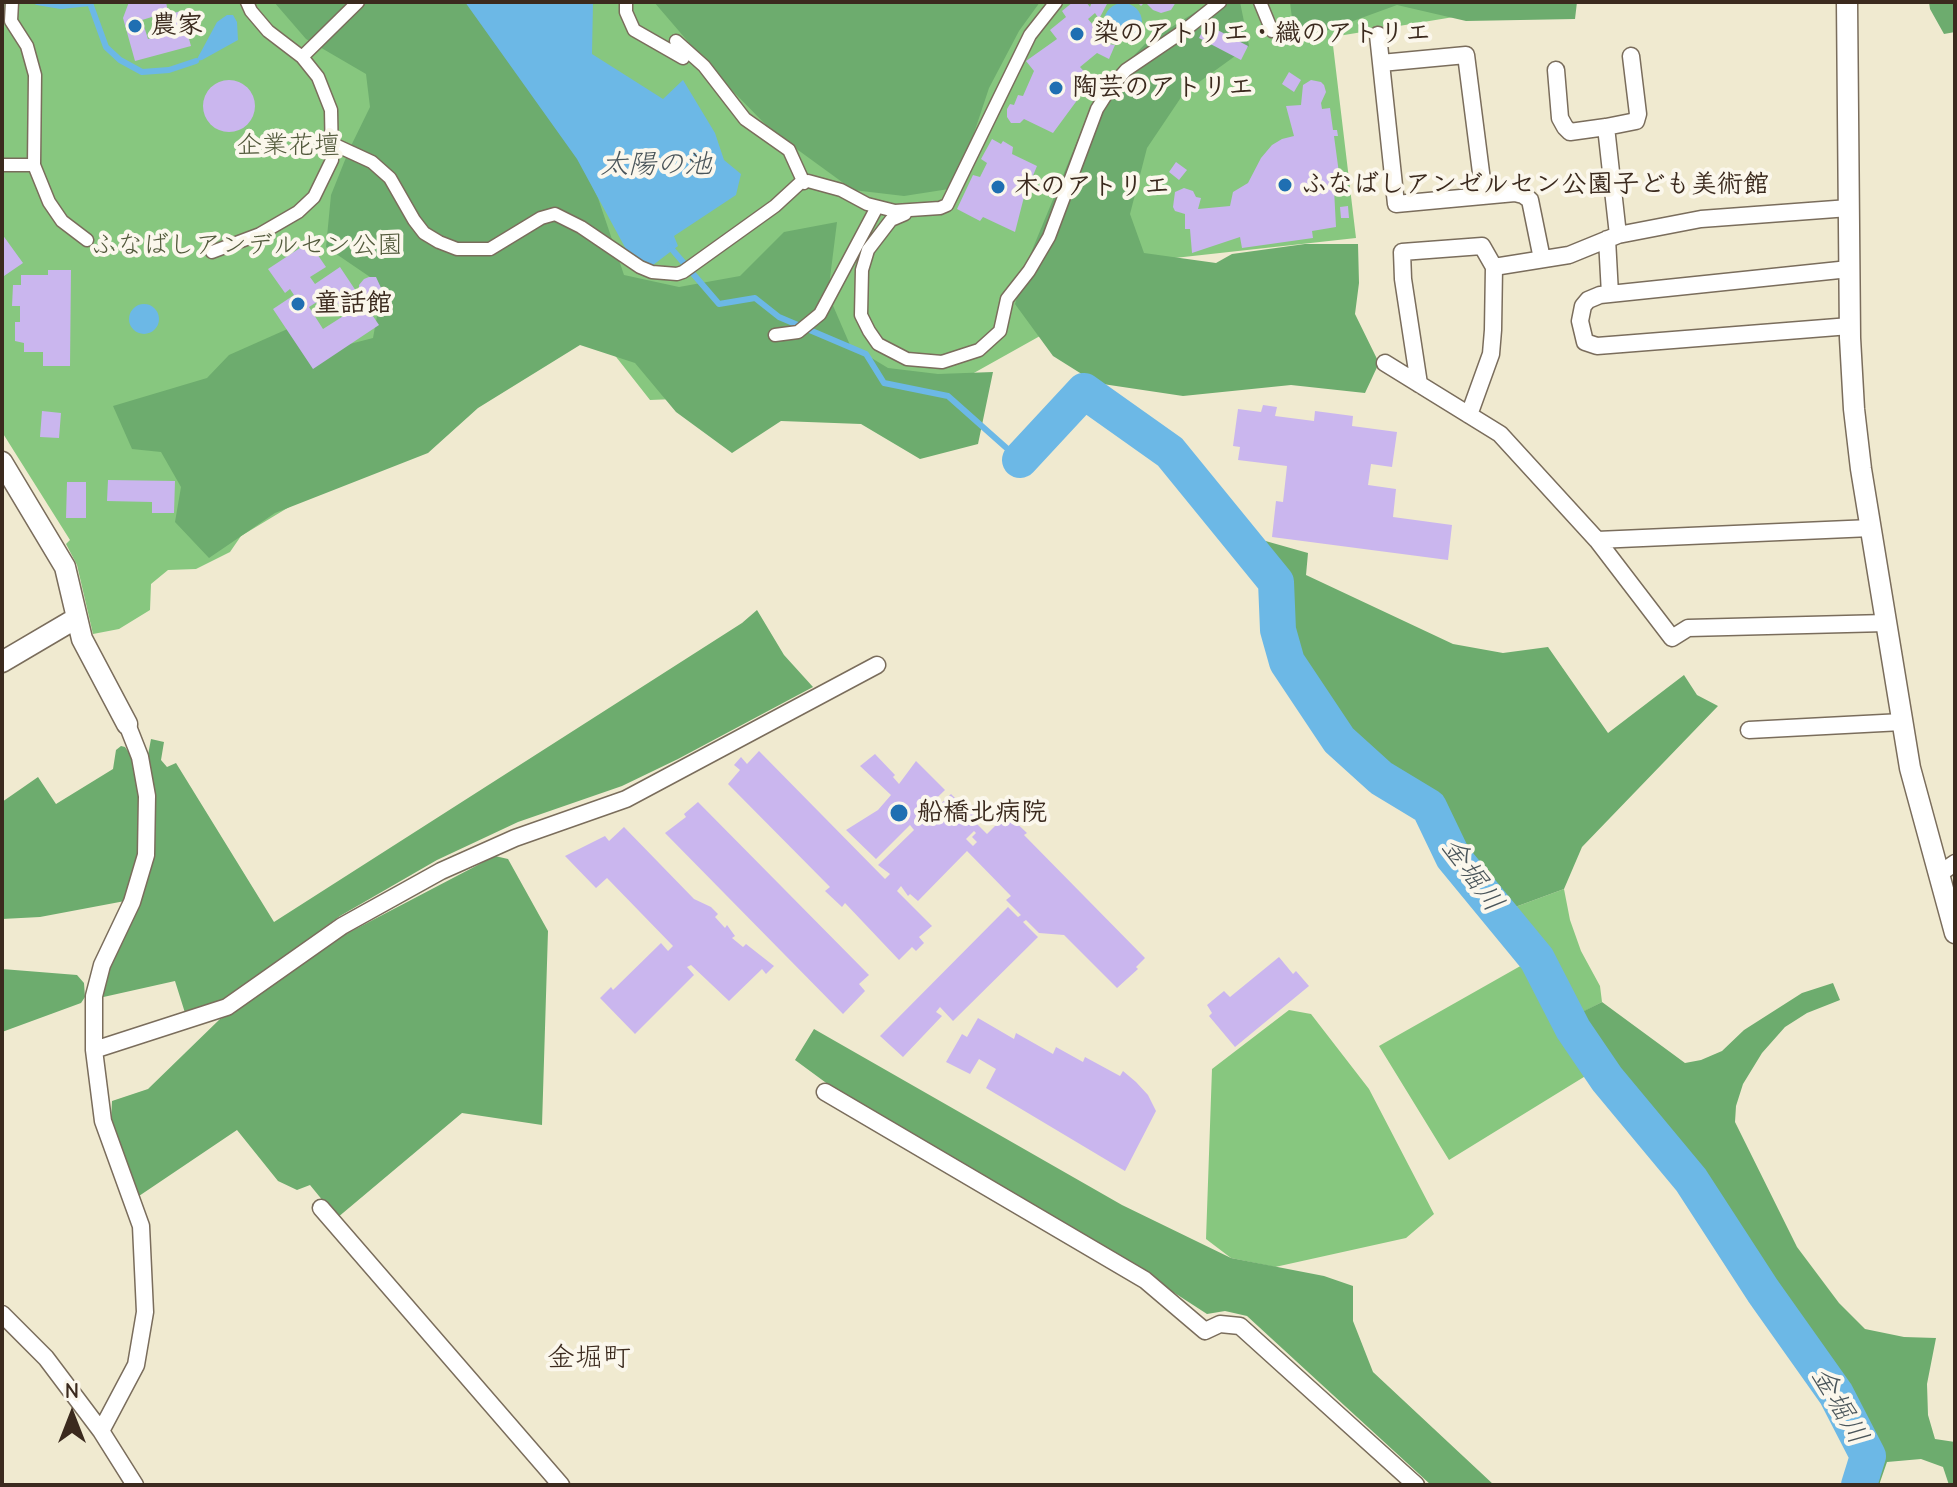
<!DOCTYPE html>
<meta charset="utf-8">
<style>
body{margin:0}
#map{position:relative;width:1957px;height:1487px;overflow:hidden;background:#f0ead0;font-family:"Comic Neue",sans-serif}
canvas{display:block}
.frame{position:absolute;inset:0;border:4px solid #3b2a1e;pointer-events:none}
.north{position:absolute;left:32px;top:1375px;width:80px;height:80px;-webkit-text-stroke:6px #fbf7ec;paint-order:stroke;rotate:0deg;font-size:22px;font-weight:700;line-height:32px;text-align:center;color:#3b2a1e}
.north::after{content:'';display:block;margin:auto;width:28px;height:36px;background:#3b2a1e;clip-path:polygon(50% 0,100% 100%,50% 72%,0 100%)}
</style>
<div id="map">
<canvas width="1957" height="1487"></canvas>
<div class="frame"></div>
<div class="north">N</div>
</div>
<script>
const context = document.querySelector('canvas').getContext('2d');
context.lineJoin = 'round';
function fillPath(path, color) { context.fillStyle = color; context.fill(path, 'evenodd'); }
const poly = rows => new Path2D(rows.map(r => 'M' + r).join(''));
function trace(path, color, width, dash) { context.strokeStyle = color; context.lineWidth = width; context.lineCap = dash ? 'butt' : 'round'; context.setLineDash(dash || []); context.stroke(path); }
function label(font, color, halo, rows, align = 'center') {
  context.font = font + ' "Comic Neue","Klee One",sans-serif'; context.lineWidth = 8; context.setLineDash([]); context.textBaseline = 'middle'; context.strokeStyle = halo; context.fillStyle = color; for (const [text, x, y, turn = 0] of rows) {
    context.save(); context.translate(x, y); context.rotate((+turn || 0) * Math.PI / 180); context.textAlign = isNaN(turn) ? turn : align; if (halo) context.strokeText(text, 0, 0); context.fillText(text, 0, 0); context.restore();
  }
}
fillPath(poly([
 [2,2,1545,2,1332,37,1356,238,1111,265,1065,322,947,388,650,400,591,325,241,536,230,552,196,569,168,570,151,584,150,610,119,629,93,634,77,565,66,544,70,540,2,432],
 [1564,889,1570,920,1581,951,1600,986,1602,1002,1581,1013,1580,1027,1575,1024,1540,956,1507,910],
 [1531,960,1568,1032,1592,1072,1449,1160,1379,1046],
 [1289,1010,1311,1014,1369,1089,1434,1214,1406,1238,1275,1267,1231,1258,1206,1239,1212,1069]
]), '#87c77f');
fillPath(poly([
 [274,2,478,2,542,83,598,198,624,275,679,287,740,276,784,232,837,222,828,294,850,345,888,368,938,374,993,372,978,444,920,459,861,424,781,421,732,453,676,412,635,363,580,345,478,408,428,453,275,513,209,558,175,522,181,487,161,452,132,449,113,406,207,378,229,355,292,327,315,353,373,338,377,316,370,277,326,247,331,195,349,150,370,107,366,74,306,39],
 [654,2,1040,2,1019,31,989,88,966,157,949,189,904,196,853,190,798,150,767,126,715,73],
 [1211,2,1240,2,1249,46,1184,93,1147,148,1130,214,1144,253,1216,263,1232,254,1305,244,1358,244,1359,283,1355,314,1379,363,1365,393,1291,385,1183,396,1096,383,1053,356,1015,304,1028,260,1078,139,1119,71,1145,44],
 [1290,2,1577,2,1575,19,1466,21,1397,5,1323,32,1294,35],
 [1929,2,1955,2,1955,32,1944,34,1930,9],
 [1262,540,1308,553,1306,575,1453,644,1503,653,1548,647,1608,733,1684,675,1697,695,1718,706,1582,847,1564,889,1507,910,1470,870,1430,797,1383,773,1345,735,1292,658,1280,574,1255,546],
 [757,610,784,655,813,687,678,759,622,786,518,822,437,860,340,916,225,1000,186,1016,175,981,99,998,110,965,137,905,152,796,148,755,151,739,164,742,161,760,167,767,176,763,274,922,742,623],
 [121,746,125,747,134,760,141,799,141,853,125,901,40,917,2,919,2,802,38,777,56,804,113,769,116,750],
 [495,856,508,859,548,931,542,1125,462,1113,337,1218,310,1185,297,1190,278,1181,237,1130,139,1196,111,1120,112,1101,148,1089,220,1019,232,1014,346,934],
 [2,969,77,975,84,983,85,997,81,1003,2,1032],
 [1833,983,1840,1000,1807,1013,1785,1027,1762,1053,1743,1084,1736,1106,1735,1122,1797,1247,1839,1303,1865,1329,1904,1337,1936,1338,1927,1384,1928,1415,1935,1439,1955,1442,1955,1485,1949,1485,1943,1467,1921,1459,1887,1462,1879,1485,1865,1485,1873,1452,1840,1389,1767,1288,1696,1174,1608,1072,1580,1027,1580,1013,1602,1002,1685,1063,1701,1060,1722,1051,1744,1030,1802,993],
 [814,1029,1122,1205,1231,1258,1324,1276,1353,1286,1353,1321,1373,1372,1494,1485,1431,1485,1247,1316,1225,1311,1207,1314,1099,1244,829,1085,795,1060]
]), '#6dac6e');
fillPath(poly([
 [465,2,593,2,592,54,663,99,683,80,715,133,724,160,741,174,736,195,674,236,678,246,640,275,577,159],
 '1104 22a19 19 0 1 1 38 0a19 19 0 1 1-38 0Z',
 [227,15,233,15,237,22,238,40,202,60,196,61,217,22],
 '129 319a15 15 0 1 1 30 0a15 15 0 1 1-30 0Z'
]), '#6cb8e6');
trace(poly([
 [37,2,61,6,90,3,106,47,120,60,142,72,169,70,196,61],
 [670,247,719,304,755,298,779,317,866,354,884,383,948,396,1020,460]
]), '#6cb8e6', 6);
trace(poly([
 [1020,460,1084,391,1170,452,1276,582,1278,630,1287,662,1339,740,1381,778,1429,807,1453,857,1537,959,1573,1029,1607,1079,1691,1180,1763,1291,1836,1394,1868,1456,1859,1485]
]), '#6cb8e6', 36);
fillPath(poly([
 [129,2,166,2,168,12,142,20,148,39,172,32,167,15,181,11,191,46,135,61,123,18],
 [1073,2,1086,2,1090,7,1092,2,1108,2,1099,19,1095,13,1088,19,1109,44,1115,45,1109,59,1097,53,1080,67,1092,80,1053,133,1024,119,1020,123,1011,123,1007,117,1007,109,1010,104,1014,105,1018,95,1023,96,1034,71,1026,61,1057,39,1050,30,1066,17,1062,11],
 [1137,2,1176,2,1171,10,1161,13,1153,10,1145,2,1141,6],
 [1206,24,1248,46,1241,60,1199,38],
 [1289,72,1301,80,1294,92,1282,84],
 [1311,80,1321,82,1324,85,1326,92,1321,103,1322,109,1330,108,1333,130,1337,130,1338,136,1334,136,1341,188,1334,189,1336,227,1312,231,1313,238,1242,248,1240,237,1192,253,1190,229,1185,229,1185,214,1175,211,1173,207,1175,192,1184,188,1193,191,1196,197,1201,198,1198,209,1230,206,1233,192,1248,183,1261,158,1272,145,1282,139,1294,136,1286,106,1301,105,1303,85],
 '203 106a26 26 0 1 1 52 0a26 26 0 1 1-52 0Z',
 [992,139,1001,144,1003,141,1013,147,1012,154,1037,166,1024,197,1015,232,983,217,980,221,957,209,973,175,980,177,987,163,981,159],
 [1176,162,1187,170,1179,180,1169,172],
 [1348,206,1349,218,1341,218,1340,207],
 [2,234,23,263,4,276,2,273],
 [309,242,326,267,310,277,315,284,340,267,356,291,359,290,359,285,364,279,369,277,376,277,382,290,381,296,377,299,362,300,379,325,313,369,273,309,294,295,290,289,285,293,268,269],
 [331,293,345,315,323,329,309,307],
 [48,270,71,270,70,366,43,366,43,352,24,352,24,343,15,341,15,322,20,322,20,306,12,306,13,285,21,285,21,275,48,275],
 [1263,405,1277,407,1275,416,1314,421,1315,411,1353,416,1352,426,1397,432,1392,467,1371,464,1368,485,1396,489,1393,517,1452,525,1448,560,1272,537,1276,501,1283,502,1287,466,1238,460,1240,447,1233,446,1238,409,1261,412],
 [42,411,61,413,59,438,40,437],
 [108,480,175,481,174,513,152,513,152,502,107,501],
 [67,482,86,482,86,518,66,518],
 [759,751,885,879,890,874,878,865,914,830,910,825,876,859,846,830,878,810,891,795,860,766,875,754,895,775,893,777,899,784,916,761,945,790,914,820,919,825,951,794,964,807,968,802,983,816,976,823,987,834,1007,814,1027,833,1024,835,1145,958,1136,967,1138,969,1117,988,1064,935,1039,933,1026,920,1023,922,1038,937,953,1021,940,1007,936,1012,942,1016,903,1057,880,1036,1008,907,1018,917,1021,915,1006,900,1011,896,967,851,918,901,910,894,908,896,901,886,897,891,932,926,919,937,924,943,916,951,912,947,899,960,845,903,842,907,825,891,830,887,728,784,740,770,734,765,741,757,747,764],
 [974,831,976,833,972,837,977,842,973,846,966,839],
 [698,802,869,975,859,984,865,991,843,1014,665,833,686,817,684,814],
 [624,827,694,899,711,907,718,914,715,917,725,928,727,925,735,936,732,938,743,947,746,944,774,966,766,974,762,969,729,1001,691,965,687,967,694,975,635,1034,600,998,611,987,613,990,661,943,668,951,673,946,607,878,596,888,565,856,605,836,609,841],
 [1279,957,1293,974,1296,971,1309,986,1235,1047,1209,1016,1212,1013,1207,1005,1224,991,1230,997],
 [978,1018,1014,1039,1016,1033,1053,1054,1056,1047,1083,1062,1085,1057,1120,1076,1123,1071,1136,1082,1148,1095,1156,1111,1125,1171,986,1088,996,1069,979,1059,970,1074,946,1062,962,1034,967,1037]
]), '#cab6ee');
const pedestrian = poly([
 [12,2,11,21,27,46,35,75,34,165,49,202,62,221,87,240],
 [626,2,626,12,634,30,683,58],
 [1260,2,1272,31],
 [676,41,704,66,745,119,789,150,804,183],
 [302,57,358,2],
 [333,144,372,162,390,178,414,220,424,233,439,242,457,249,490,249,541,218,555,214,581,227,640,267,652,272,677,274,683,272,775,206,800,183,808,181,841,190,867,204,895,211,940,208,947,205,1030,35,1056,2],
 [2,165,34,165],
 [905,214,891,220,868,250,862,270,861,315,869,331,878,344,907,359,942,362,979,350,1000,331,1007,299,1029,271,1049,237,1097,109,1111,87,1126,70,1185,30,1220,2],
 [212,252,260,234,298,212,314,197,332,160,331,110,318,77,302,57,268,31,251,11,247,2],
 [775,335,798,332,820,314,877,207]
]);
const minor = poly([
 [1378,35,1396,204,1515,193,1523,195,1530,200,1542,259],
 [1381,63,1466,55,1484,196],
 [1556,70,1560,118,1565,127,1570,132,1606,127,1636,121,1638,114,1631,56],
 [1606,127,1618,235],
 [1607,239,1610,294],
 [1494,267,1569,255,1618,235,1701,219,1849,208],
 [1849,269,1600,295,1588,300,1583,306,1580,321,1585,342,1597,346,1850,326],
 [1385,363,1500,434,1597,540,1672,638,1688,628,1886,623],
 [1419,384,1403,279,1402,252,1482,246,1494,267,1493,330,1491,354,1469,415],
 [1597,540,1871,528],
 [1749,730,1902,722],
 [1939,874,1955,863],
 [94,1050,227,1007,342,926,441,871,515,838,626,799,877,665],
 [825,1092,1145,1280,1205,1331,1220,1324,1240,1326,1416,1485],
 [321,1208,561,1485],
 [2,1314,46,1358,101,1431,135,1485],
 [101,1431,136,1365,145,1312,141,1226,103,1121,94,1050,94,996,102,965,132,902,146,855,147,796,140,757,127,724]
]);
const tertiary = poly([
 [1847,2,1850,338,1854,409,1861,469,1910,768,1955,933],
 [2,462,65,567,82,639,127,724],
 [2,662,75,619]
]);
trace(pedestrian, '#7a6d5c', 15);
trace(minor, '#7a6d5c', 19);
trace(tertiary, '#7a6d5c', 23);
trace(pedestrian, '#fff', 12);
trace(minor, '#fff', 16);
trace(tertiary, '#fff', 20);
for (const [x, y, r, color] of [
 [135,26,8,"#1f6fb2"],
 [1077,34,8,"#1f6fb2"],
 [1056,88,8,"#1f6fb2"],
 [1285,185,8,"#1f6fb2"],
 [998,187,8,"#1f6fb2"],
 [298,304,8,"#1f6fb2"],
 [899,813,10,"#1f6fb2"]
]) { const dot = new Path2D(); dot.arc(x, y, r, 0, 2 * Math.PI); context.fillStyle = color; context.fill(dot); trace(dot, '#fbf7ec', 3); }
label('bold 26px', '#3b2a1e', '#fbf7ec', [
 ["農家",151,26],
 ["染のアトリエ・織のアトリエ",1093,34],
 ["陶芸のアトリエ",1072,88],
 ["ふなばしアンゼルセン公園子ども美術館",1301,185],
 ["木のアトリエ",1014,187],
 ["童話館",314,304],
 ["船橋北病院",917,813]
], 'left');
label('26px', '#52593b', '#fbf7ec', [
 ["企業花壇",288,146],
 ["ふなばしアンデルセン公園",247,246]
]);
label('italic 28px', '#4a555a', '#fbf7ec', [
 ["太陽の池",656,165],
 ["金堀川",1472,875,54],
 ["金堀川",1839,1406,60]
]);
label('28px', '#3b2a1e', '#fbf7ec', [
 ["金堀町",589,1358]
]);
</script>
